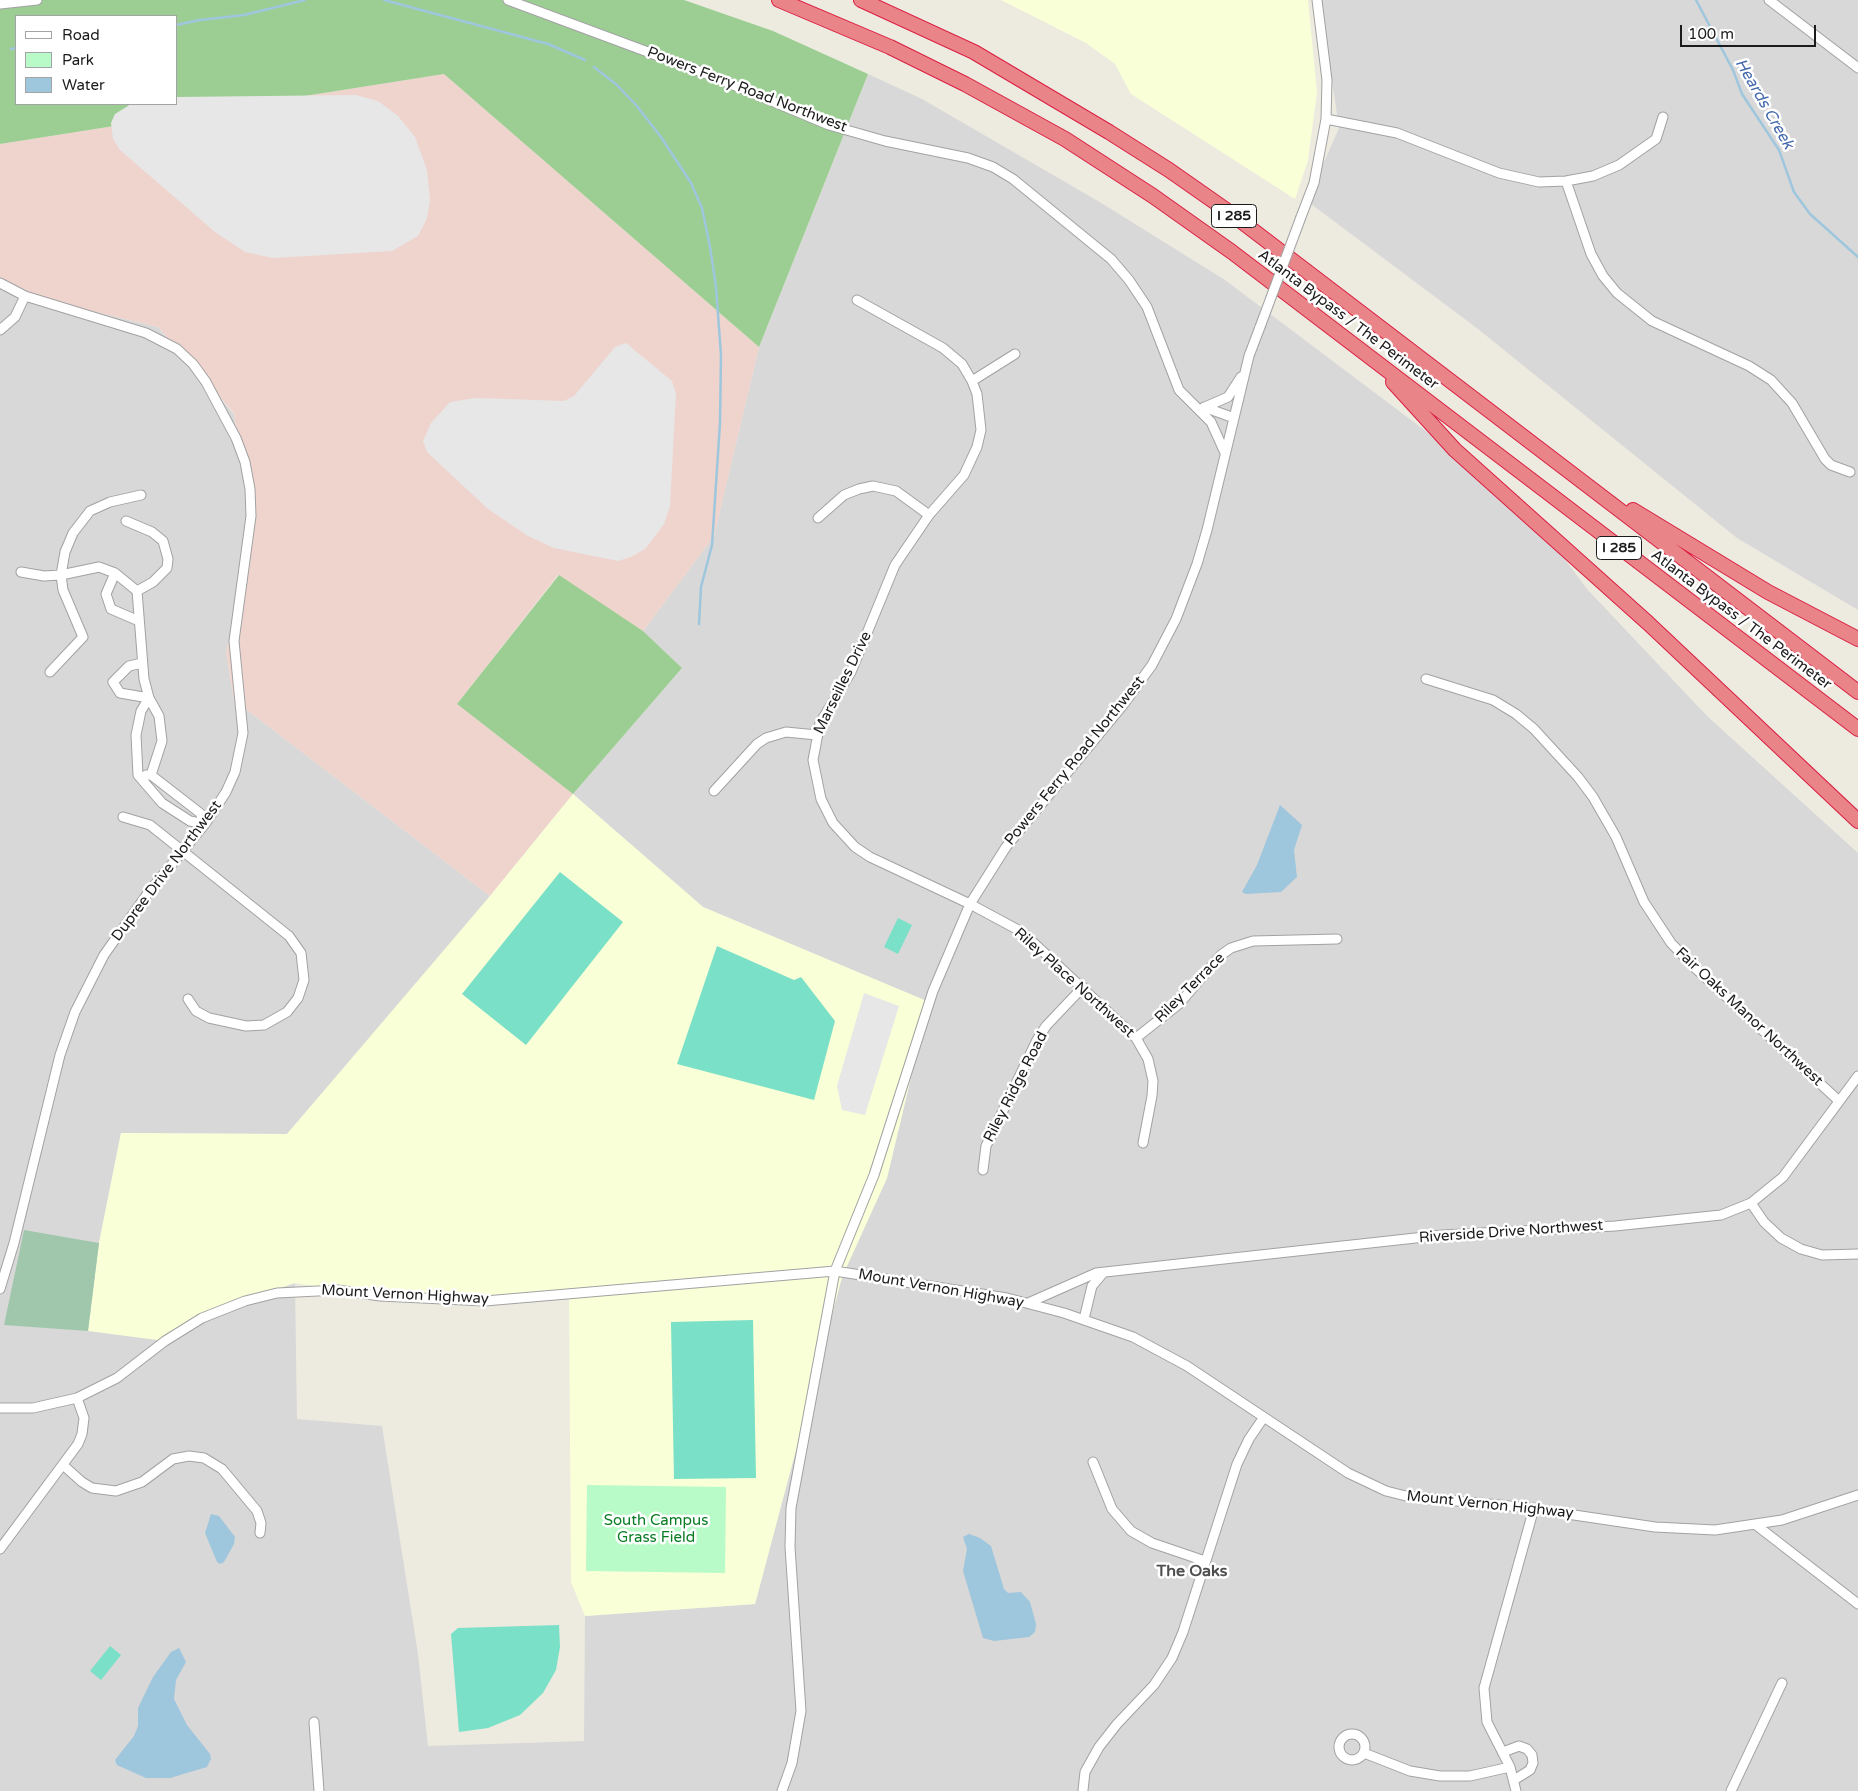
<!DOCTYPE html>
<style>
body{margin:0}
#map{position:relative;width:1858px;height:1791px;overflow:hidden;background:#edebe0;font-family:"Varela Round",sans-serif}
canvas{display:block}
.legend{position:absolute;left:15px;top:15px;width:162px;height:90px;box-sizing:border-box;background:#fff;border:1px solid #a4a4a4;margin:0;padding:6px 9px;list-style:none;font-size:15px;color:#1b1b1b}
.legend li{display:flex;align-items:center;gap:10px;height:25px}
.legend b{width:25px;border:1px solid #a4a4a4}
.scale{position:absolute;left:1680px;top:25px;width:136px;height:22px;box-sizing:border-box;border:2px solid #1b1b1b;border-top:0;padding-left:6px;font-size:15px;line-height:18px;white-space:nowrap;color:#1b1b1b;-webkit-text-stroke:4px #fff;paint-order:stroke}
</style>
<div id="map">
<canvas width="1858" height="1791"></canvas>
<ul class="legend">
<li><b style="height:6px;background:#fff"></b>Road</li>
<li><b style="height:14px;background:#b9fbc8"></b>Park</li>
<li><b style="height:14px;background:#9ec6dd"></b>Water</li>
</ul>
<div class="scale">100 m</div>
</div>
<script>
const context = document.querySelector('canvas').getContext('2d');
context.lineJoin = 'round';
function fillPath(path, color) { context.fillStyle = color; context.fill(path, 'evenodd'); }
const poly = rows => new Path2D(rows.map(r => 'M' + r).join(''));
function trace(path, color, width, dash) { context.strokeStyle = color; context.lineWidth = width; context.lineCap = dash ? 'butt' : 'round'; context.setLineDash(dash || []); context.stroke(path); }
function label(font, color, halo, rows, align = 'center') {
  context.font = font + ' "Varela Round",sans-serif'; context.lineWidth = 5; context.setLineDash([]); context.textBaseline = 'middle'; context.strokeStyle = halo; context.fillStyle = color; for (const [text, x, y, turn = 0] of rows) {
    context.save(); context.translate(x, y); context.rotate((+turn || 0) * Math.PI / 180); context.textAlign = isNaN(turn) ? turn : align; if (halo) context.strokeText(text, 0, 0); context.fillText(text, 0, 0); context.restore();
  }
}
fillPath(poly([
 [1320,0,1858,0,1858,610,1737,538,1478,329,1307,201,1339,128],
 [868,74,922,99,1098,201,1225,280,1524,505,1587,589,1707,716,1858,853,1858,1791,0,1791,0,280,26,295,158,327,234,414,247,505,251,560,226,652,234,700,490,896,442,955,287,1134,121,1133,99,1243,88,1330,226,1306,295,1283,297,1419,382,1426,418,1654,428,1746,584,1741,585,1616,755,1604,842,1277,887,1178,929,1002,703,907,573,794,682,668,643,631,714,536,759,347]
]), '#d9d8d8');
fillPath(poly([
 [444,74,759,347,714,536,643,631,558,575,457,704,573,794,490,896,234,700,226,652,251,560,247,505,234,413,158,327,26,295,0,280,0,144]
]), '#efd4ce');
fillPath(poly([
 [1001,0,1308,0,1317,92,1308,160,1295,199,1131,94,1115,64,1086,43],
 [573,794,703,907,929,1002,887,1178,842,1277,755,1604,585,1616,571,1582,569,1294,528,1299,380,1296,295,1283,226,1306,165,1341,88,1331,99,1243,121,1133,287,1134,490,896]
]), '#f9ffd7');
fillPath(poly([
 [0,0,684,0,773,31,868,74,759,347,444,74,0,144],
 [16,16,176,16,176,104,16,104],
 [559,575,643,631,682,668,573,794,457,704]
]), '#9cce93');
fillPath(poly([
 [24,1230,99,1243,88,1331,4,1325]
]), '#a0c7ac');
fillPath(poly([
 [587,1485,726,1487,725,1573,586,1571]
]), '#b9fbc8');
fillPath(poly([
 [560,872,623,922,526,1045,462,994],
 [898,918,912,925,898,954,884,947],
 [717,946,794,980,801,977,835,1021,814,1100,677,1064],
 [753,1320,756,1478,674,1479,671,1322],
 [559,1625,560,1647,556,1670,543,1693,520,1715,488,1728,459,1732,451,1634,458,1628],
 [110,1646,121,1655,101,1680,90,1671]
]), '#7ae0c8');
fillPath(poly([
 [356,95,378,101,398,116,415,137,427,170,430,200,427,218,418,236,392,251,273,258,245,252,215,232,120,150,113,139,111,123,115,114,131,104,176,104,176,97],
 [626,343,672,381,676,394,670,506,664,524,656,535,645,549,633,556,618,561,554,548,528,536,488,509,427,452,423,441,431,423,450,402,476,398,564,401,574,396,615,347],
 [864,993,899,1006,865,1115,842,1110,837,1086]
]), '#e7e7e7');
fillPath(poly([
 [1280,805,1302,825,1294,850,1297,877,1281,892,1246,894,1242,892,1257,865],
 [211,1514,219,1516,235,1537,234,1544,224,1562,220,1564,217,1562,205,1533],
 [969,1534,980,1538,991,1546,1004,1589,1008,1593,1021,1592,1030,1602,1036,1624,1035,1632,1029,1637,994,1641,983,1638,963,1571,967,1549,963,1537],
 [179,1648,186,1662,176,1680,174,1699,187,1725,210,1754,211,1759,207,1767,170,1778,146,1778,117,1765,115,1760,134,1736,138,1726,138,1708,153,1677,171,1652]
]), '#9ec6dd');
trace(poly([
 [384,0,548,44,585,60],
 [1696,0,1733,70,1742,94,1779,150,1794,192,1810,214,1858,257],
 [176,25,200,20,244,15,305,0],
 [11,49,16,48],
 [594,67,617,85,636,105,661,137,691,183,702,208,710,247,716,287,721,355,720,423,712,545,701,587,699,624]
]), '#9ec6dd', 2.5);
const minor = poly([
 [508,0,707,74,829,125,885,141,968,158,993,167,1013,179,1111,259,1129,280,1147,307,1179,390,1211,422,1225,453],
 [1769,0,1858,68],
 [0,4,37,0],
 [1326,119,1397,133,1499,173,1539,182,1566,181,1593,176,1619,165,1656,139,1663,117],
 [1566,181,1591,254,1603,276,1617,293,1652,321,1749,366,1771,380,1792,403,1825,459,1831,465,1850,472],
 [1301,217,1314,183,1326,119,1327,80,1317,0],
 [0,283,25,296,146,333,177,349,193,364,206,382,236,438,245,462,250,489,251,516,234,641,243,733,235,772,226,792,205,824,148,893,104,955,75,1012,60,1055,14,1243,0,1289],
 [857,300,943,348,962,364,972,381,977,394,981,430,977,447,964,475,929,515,895,565,851,672,820,723,813,760,821,799,833,823,855,847,870,857,970,904,1022,932,1136,1038,1148,1059,1153,1081,1152,1096,1143,1143],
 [0,330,15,317,25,296],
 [972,381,1015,354],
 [1204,407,1234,418],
 [1205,407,1228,397,1241,377],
 [141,495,110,502,90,511,73,533,65,552,61,575,99,567,115,573,137,591,144,679,149,698,159,716,162,741,151,775],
 [818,518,844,495,859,489,873,486,896,491,929,515],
 [126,521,152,532,163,541,168,559,167,568,153,582,137,591],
 [21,572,44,576,61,575,63,590,83,637,50,672],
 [115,573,106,594,111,609,139,621],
 [142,663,129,666,113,682,120,693,149,698],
 [1426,679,1493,700,1516,714,1534,729,1578,777,1593,797,1616,837,1644,902,1671,943,1694,967,1839,1101],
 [149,698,141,711,136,735,138,775,162,803,190,821,205,824],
 [146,775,151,775,200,813,205,824],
 [714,791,757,744,766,738,786,732,817,735],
 [123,817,150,825,289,936,301,953,304,980,298,998,287,1012,264,1025,246,1026,209,1018,196,1011,188,999],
 [1136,1038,1179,1004,1221,955,1231,948,1253,941,1337,939],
 [983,1170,986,1146,1037,1040,1046,1026,1083,987],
 [1751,1203,1764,1222,1781,1238,1801,1249,1822,1255,1858,1254],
 [1028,1303,1096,1273,1443,1235,1615,1226,1721,1215,1751,1203,1783,1177,1858,1076],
 [1084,1319,1092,1286,1103,1273],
 [0,1408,33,1408,77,1398,117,1378,165,1341,202,1318,245,1301,277,1293,338,1290,380,1296,485,1301,835,1271,1007,1298,1064,1313,1133,1337,1187,1366,1348,1473,1386,1491,1406,1496,1520,1507,1655,1527,1715,1530,1782,1520,1858,1495],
 [1093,1462,1112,1509,1131,1531,1152,1543,1205,1561],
 [63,1465,82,1482,92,1488,116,1491,142,1482,173,1459,189,1456,204,1458,222,1469,257,1511,261,1523,260,1533],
 [1756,1525,1858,1604],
 [0,1549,78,1444,82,1434,84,1418,77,1398],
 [314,1722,319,1791],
 '1339 1747a13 13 0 1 1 26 0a13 13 0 1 1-26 0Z',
 [1503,1752,1519,1746,1527,1749,1532,1755,1533,1763,1530,1770,1514,1780],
 [1364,1753,1410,1771,1440,1776,1470,1776,1510,1767],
 [1083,1790,1085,1772,1099,1747,1117,1724,1154,1685,1172,1658,1183,1632,1237,1464,1249,1439,1264,1417],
 [782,1791,792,1763,801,1711,790,1547,791,1508,835,1271,874,1175,933,991,970,904,1006,847,1123,705,1152,665,1176,619,1197,564,1207,530,1249,356,1260,327],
 [1516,1791,1510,1767,1487,1722,1484,1688,1534,1508],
 [1731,1791,1782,1683]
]);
const highway = poly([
 [779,0,890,47,965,84,1065,139,1153,196,1232,252,1858,729],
 [861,0,974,52,1109,132,1169,170,1229,212,1858,692],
 [1393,382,1455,450,1648,623,1858,821],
 [1633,510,1768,592,1858,639]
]);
trace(minor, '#a2a2a2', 11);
trace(highway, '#db1e43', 16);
trace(minor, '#fff', 9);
trace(highway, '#e98488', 14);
const minorBridge = poly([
 [1260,327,1301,217]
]);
trace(minorBridge, '#a2a2a2', 11, []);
trace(minorBridge, '#fff', 9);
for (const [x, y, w] of [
 [1234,216,45],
 [1619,548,45]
]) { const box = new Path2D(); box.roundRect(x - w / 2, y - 11.5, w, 23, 4); context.fillStyle = '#fff'; context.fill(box); trace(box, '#1b1b1b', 1); }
label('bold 14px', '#1b1b1b', null, [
 ["I 285",1234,216],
 ["I 285",1619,548]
]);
label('15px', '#1b1b1b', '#fff', [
 ["Powers Ferry Road Northwest",747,90,21],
 ["Atlanta Bypass / The Perimeter",1348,320,37],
 ["Atlanta Bypass / The Perimeter",1741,620,37],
 ["Marseilles Drive",843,683,-64],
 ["Powers Ferry Road Northwest",1075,761,-51],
 ["Dupree Drive Northwest",167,871,-53],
 ["Riley Place Northwest",1074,983,42],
 ["Riley Terrace",1190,988,-45],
 ["Fair Oaks Manor Northwest",1749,1017,43],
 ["Riley Ridge Road",1016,1087,-63],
 ["Riverside Drive Northwest",1511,1232,-4],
 ["Mount Vernon Highway",941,1289,10],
 ["Mount Vernon Highway",405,1295,3],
 ["Mount Vernon Highway",1490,1505,6]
]);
label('15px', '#077b22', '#fff', [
 ["South Campus",656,1521],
 ["Grass Field",656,1538]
]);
label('italic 16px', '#456aad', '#fff', [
 ["Heards Creek",1764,104,60]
]);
label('bold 16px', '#4e4e4e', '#fff', [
 ["The Oaks",1192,1572]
]);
</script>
